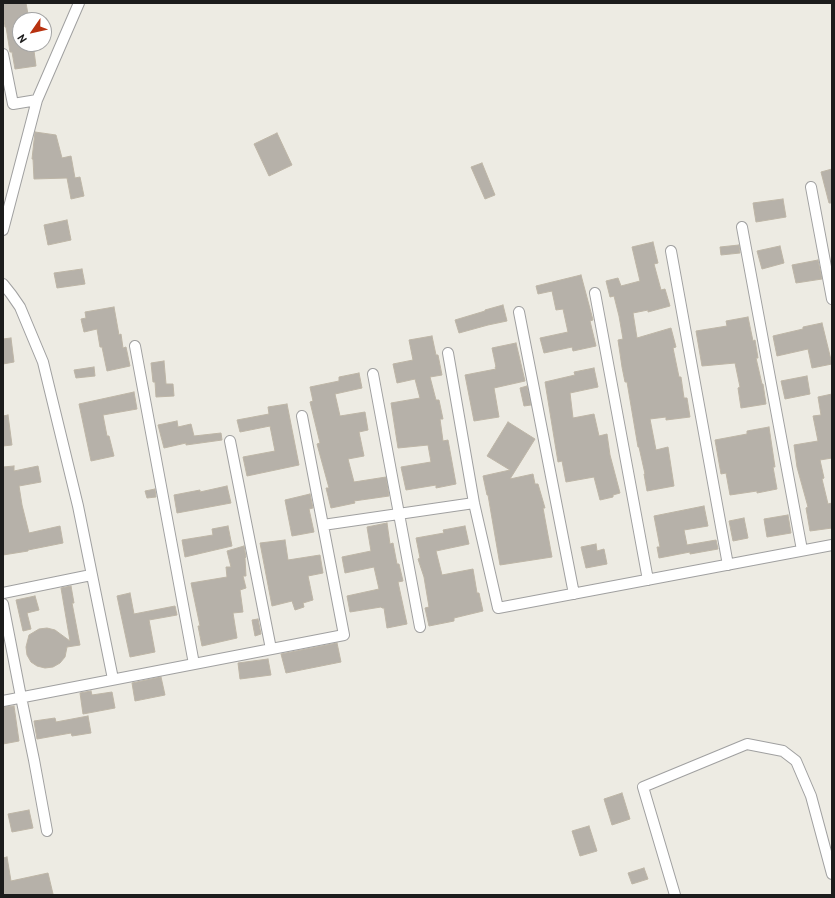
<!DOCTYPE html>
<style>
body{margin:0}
#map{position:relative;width:835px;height:898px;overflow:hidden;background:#edebe3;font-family:Overpass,sans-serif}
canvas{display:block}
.frame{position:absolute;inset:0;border:4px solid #1c1c1c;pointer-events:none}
.north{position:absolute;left:12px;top:12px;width:40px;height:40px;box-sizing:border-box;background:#fff;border:1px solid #a4a4a4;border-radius:50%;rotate:236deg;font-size:11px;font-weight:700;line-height:16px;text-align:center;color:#1c1c1c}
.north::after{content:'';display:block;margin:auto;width:14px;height:18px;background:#b83210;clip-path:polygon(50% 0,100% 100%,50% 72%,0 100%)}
</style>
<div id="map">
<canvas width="835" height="898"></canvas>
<div class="frame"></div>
<div class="north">N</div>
</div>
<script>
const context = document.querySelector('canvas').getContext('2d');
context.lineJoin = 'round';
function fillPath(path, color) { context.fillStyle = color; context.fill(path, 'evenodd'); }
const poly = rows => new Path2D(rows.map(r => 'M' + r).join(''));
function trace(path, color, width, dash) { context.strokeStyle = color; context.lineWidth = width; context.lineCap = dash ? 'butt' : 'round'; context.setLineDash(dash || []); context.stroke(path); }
const building = poly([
 [3,3,26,3,29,20,20,20,20,44,28,44,30,52,34,51,36,66,15,69,12,52,10,52,6,27,5,27,3,13,3,3],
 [35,132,56,135,62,158,71,156,75,178,80,177,84,196,71,199,67,178,34,179,33,159,32,159,35,132],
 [277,133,292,165,269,176,254,144,277,133],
 [482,163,495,195,485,199,471,167,482,163],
 [832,169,832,203,829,203,821,172,832,169],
 [783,199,786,217,756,222,753,203,783,199],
 [67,220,71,240,48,245,44,225,67,220],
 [653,242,658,263,654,264,661,290,665,289,670,306,648,312,648,310,633,313,637,338,671,328,676,347,673,348,679,377,681,377,684,398,687,398,690,417,666,420,666,417,650,419,656,450,668,447,674,486,647,491,644,474,645,474,639,447,638,447,627,382,625,382,622,367,618,340,623,339,619,316,614,296,610,297,606,281,618,278,621,286,640,281,632,247,653,242],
 [739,245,740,253,721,255,720,247,739,245],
 [780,246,784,263,762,269,757,251,780,246],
 [818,260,822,279,796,283,792,265,818,260],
 [82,269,85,284,57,288,54,273,82,269],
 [581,275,593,320,590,321,596,346,573,351,572,347,544,353,540,338,568,332,563,309,556,310,552,291,538,294,536,286,581,275],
 [503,305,507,321,488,325,459,333,455,320,485,311,485,310,503,305],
 [114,307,119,335,121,334,123,348,126,347,130,366,107,371,102,347,100,347,97,329,84,332,81,319,86,318,85,312,114,307],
 [748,317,753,341,755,340,758,358,756,358,762,384,763,384,766,404,741,408,738,388,740,387,735,363,702,366,696,331,727,326,726,321,748,317],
 [822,323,832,364,812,368,808,349,777,356,773,336,803,329,803,327,822,323],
 [432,336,436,355,438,355,442,375,430,377,436,400,439,400,443,419,440,419,443,441,448,440,456,484,436,488,436,485,406,490,401,467,431,462,428,445,398,448,391,403,420,398,415,379,397,383,393,364,413,360,409,340,432,336],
 [11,338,14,362,3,364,3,339,11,338],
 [516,343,525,381,494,388,499,417,474,421,465,375,496,369,495,367,496,367,492,348,516,343],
 [164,361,166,384,173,384,174,396,156,397,155,382,153,382,151,363,164,361],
 [94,367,95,376,76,378,74,370,94,367],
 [594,368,598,387,570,393,573,418,594,414,599,436,607,434,610,455,620,493,613,495,613,497,600,500,594,477,566,482,562,461,558,462,545,382,575,375,574,372,594,368],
 [359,373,362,388,335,394,340,416,365,412,368,430,359,432,364,456,348,459,354,482,386,477,389,496,354,501,355,503,331,508,326,488,329,488,317,444,320,443,310,402,313,401,310,387,339,381,339,377,359,373],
 [807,376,810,394,785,399,781,381,807,376],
 [527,386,531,405,524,406,520,388,527,386],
 [134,392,137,409,103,415,107,436,109,436,114,456,91,461,79,404,134,392],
 [832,394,832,458,820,460,824,478,822,479,828,504,832,503,832,528,810,531,806,508,808,507,797,467,794,445,818,441,813,416,821,415,818,397,832,394],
 [287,404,299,465,247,476,243,457,275,451,270,426,240,432,237,420,269,414,268,407,287,404],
 [8,415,12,445,3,446,3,416,8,415],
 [177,421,178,427,191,424,194,436,221,433,222,440,186,445,186,443,164,448,158,425,177,421],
 [508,422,535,439,510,479,533,474,535,484,538,484,545,508,543,508,552,557,500,565,488,495,487,495,483,476,510,470,487,456,508,422],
 [769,427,775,467,773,467,777,489,757,493,757,491,730,495,726,473,721,474,715,440,747,434,747,431,769,427],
 [14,466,14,471,38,466,41,482,19,486,22,505,29,533,60,526,63,543,28,550,28,551,3,555,3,467,14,466],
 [227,486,231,503,177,513,174,495,200,490,200,492,227,486],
 [155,489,156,497,147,498,145,491,155,489],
 [310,494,313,508,309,509,314,532,292,536,285,500,310,494],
 [704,506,708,526,684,530,687,545,716,540,718,549,690,554,690,552,659,558,657,547,660,547,654,516,704,506],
 [788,515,791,533,767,537,764,519,788,515],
 [744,518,748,538,733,541,729,521,744,518],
 [387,523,390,544,393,543,397,564,399,564,403,581,398,582,407,624,387,628,384,608,382,608,381,607,350,612,347,596,379,589,374,567,345,573,342,557,371,551,367,527,387,523],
 [228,526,232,546,185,557,182,540,213,535,212,529,228,526],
 [465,526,469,544,436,551,442,575,473,569,477,593,479,593,483,611,454,618,454,621,429,626,425,608,429,607,424,577,418,559,420,558,416,538,444,533,443,530,465,526],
 [285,540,288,560,320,555,323,573,308,576,313,600,303,603,304,607,295,610,292,601,272,606,260,543,285,540],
 [596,544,597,551,604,549,607,564,586,568,581,547,596,544],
 [244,546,246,557,245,558,246,576,243,576,246,588,240,590,243,612,233,613,237,638,202,646,198,626,200,626,191,583,227,577,226,567,231,567,227,551,244,546],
 [71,586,74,603,72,603,80,645,67,647,65,657,60,663,53,667,45,668,37,666,31,662,27,655,26,647,29,635,39,629,47,628,55,630,70,641,61,588,71,586],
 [130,593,134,614,175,606,177,615,149,620,155,652,130,657,117,596,130,593],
 [35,596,39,610,27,613,31,629,23,631,16,600,35,596],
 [258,619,261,634,255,636,252,620,258,619],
 [337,643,341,662,286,673,281,654,337,643],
 [268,659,271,675,240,679,238,663,268,659],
 [161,677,165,695,135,701,132,683,161,677],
 [91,691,92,695,112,692,115,708,83,714,80,693,91,691],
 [14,706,19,741,3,744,3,707,14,706],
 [88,716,91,733,72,736,71,733,37,739,34,721,55,718,56,722,88,716],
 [622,793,630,819,612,825,604,799,622,793],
 [29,810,33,828,12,832,8,814,29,810],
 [589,826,597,851,580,856,572,831,589,826],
 [7,857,11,881,48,873,53,894,46,895,3,895,3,858,7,857],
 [644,868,648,879,632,884,628,873,644,868]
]);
fillPath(building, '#b6b1a9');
trace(building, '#bdb5a6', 1);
const minor = poly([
 [3,54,13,104,37,100],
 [811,187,832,299],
 [742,227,802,550],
 [3,230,37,100,79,3],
 [671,251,728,565],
 [3,284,11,294,20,307,43,362,78,506,113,679],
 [595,293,648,580],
 [519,312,574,594],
 [135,346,194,664],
 [448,353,474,503,498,608,832,545],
 [373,374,420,627],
 [230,441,271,649],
 [323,525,474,503],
 [3,593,91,575],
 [3,604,21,697,34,760,47,831],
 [3,701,344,635,302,416],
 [675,895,643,787,747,744,783,751,796,761,811,796,832,874]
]);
trace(minor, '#a0a0a0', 12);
trace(minor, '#fff', 10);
</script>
